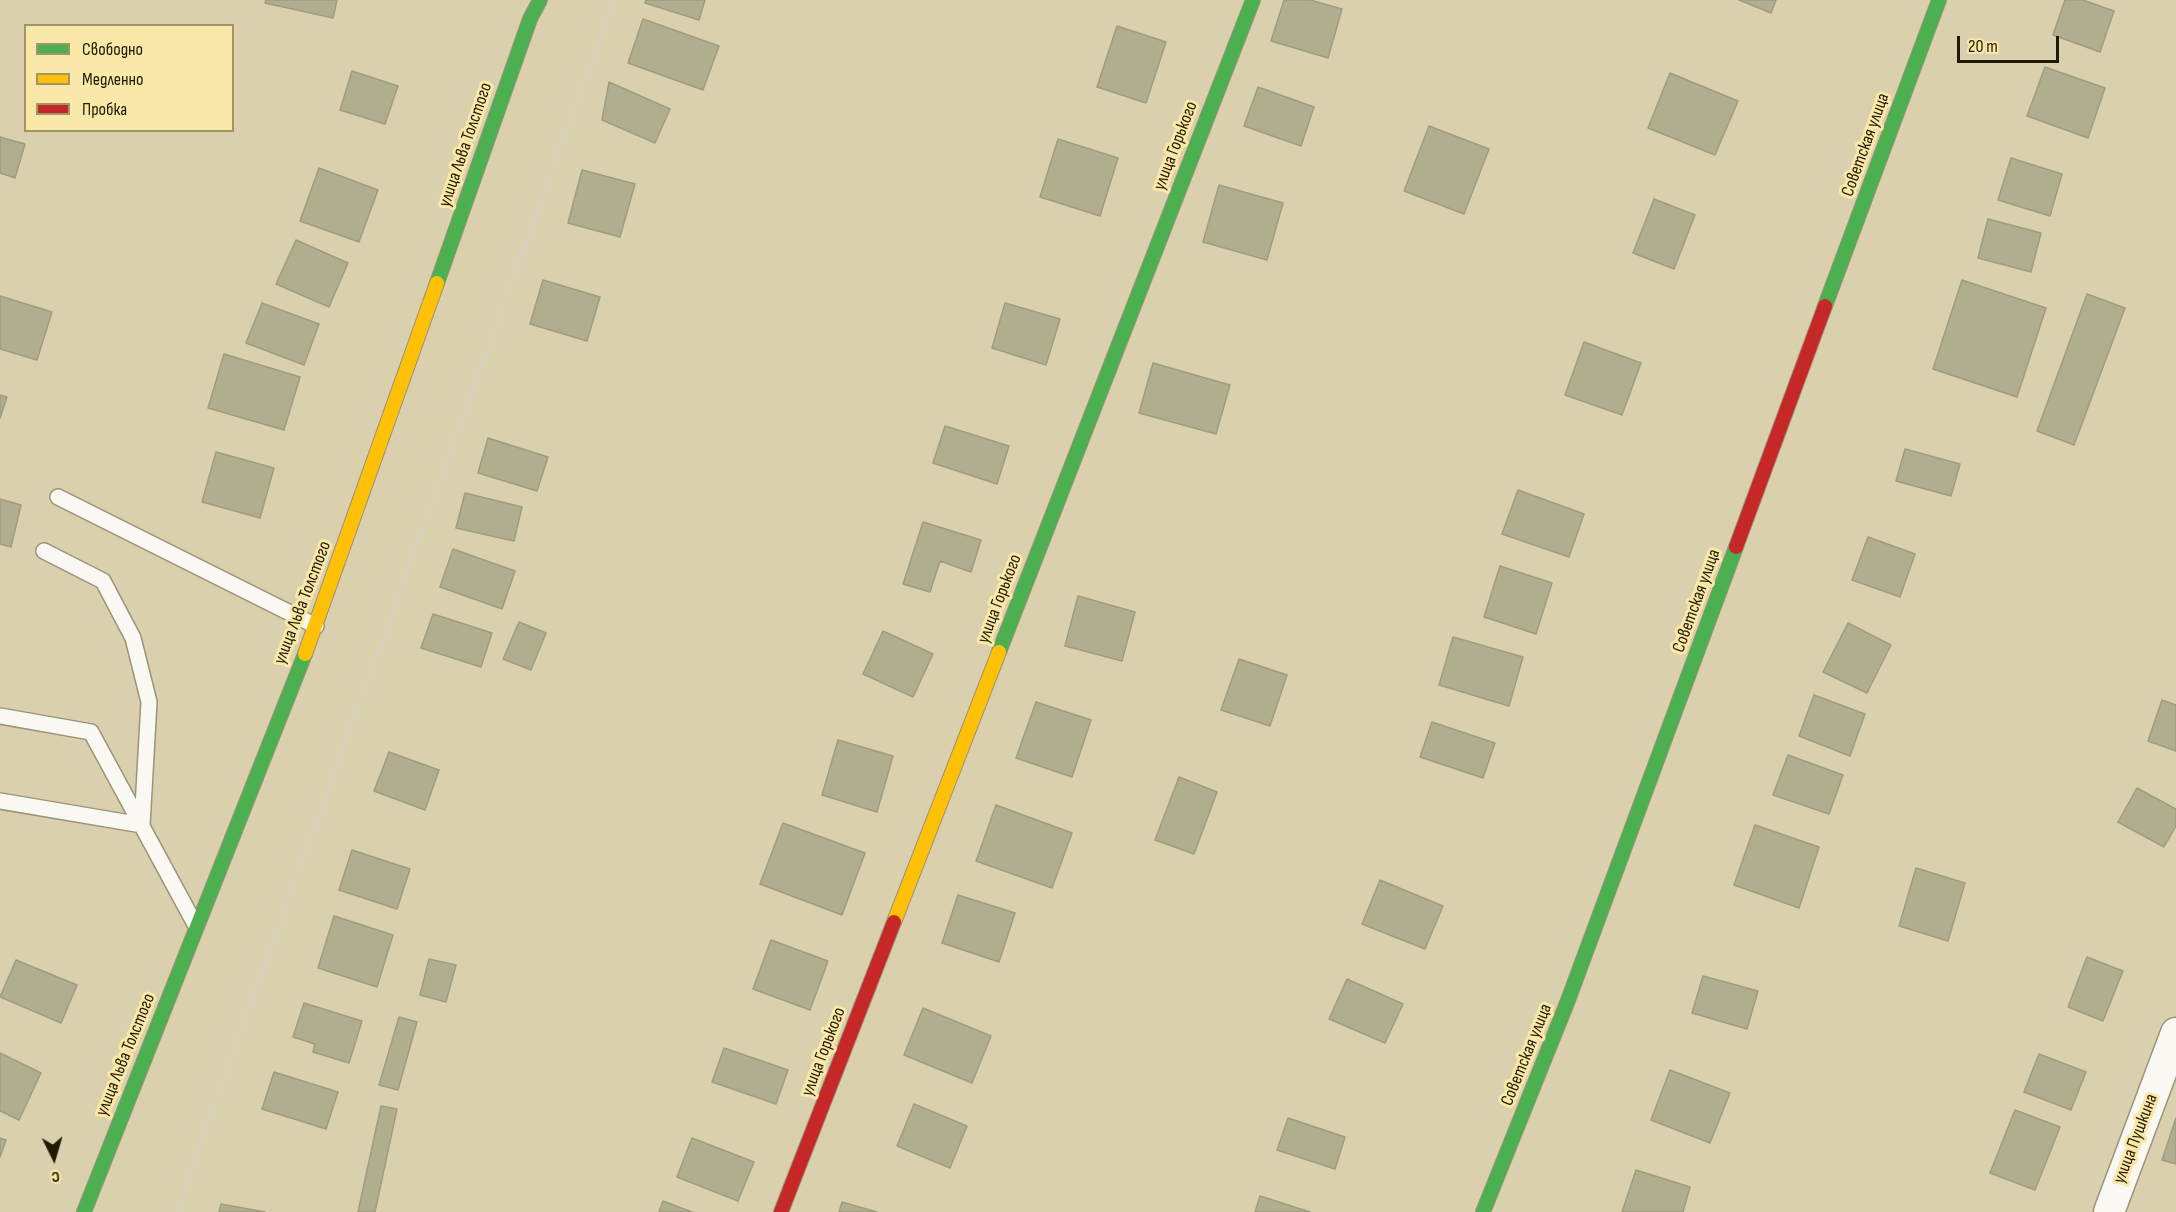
<!DOCTYPE html>
<meta charset="utf-8">
<style>
body{margin:0}
#map{position:relative;width:2176px;height:1212px;overflow:hidden;background:#dad0ae;font-family:"Sofia Sans Condensed",sans-serif}
canvas{display:block}
.legend{position:absolute;left:24px;top:24px;width:210px;height:108px;box-sizing:border-box;background:#fae8a8;border:2px solid #a39666;margin:0;padding:8px 10px;list-style:none;font-size:18px;color:#211a02}
.legend li{display:flex;align-items:center;gap:12px;height:30px}
.legend b{width:30px;border:2px solid #a39666}
.north{position:absolute;left:24px;top:1128px;width:60px;height:60px;-webkit-text-stroke:4px #fae8a8;paint-order:stroke;rotate:175deg;font-size:16px;font-weight:700;line-height:24px;text-align:center;color:#211a02}
.north::after{content:'';display:block;margin:auto;width:21px;height:27px;background:#211a02;clip-path:polygon(50% 0,100% 100%,50% 72%,0 100%)}
.scale{position:absolute;left:1957px;top:36px;width:102px;height:27px;box-sizing:border-box;border:3px solid #211a02;border-top:0;padding-left:8px;font-size:18px;line-height:21px;white-space:nowrap;color:#211a02;-webkit-text-stroke:4px #fae8a8;paint-order:stroke}
</style>
<div id="map">
<canvas width="2176" height="1212"></canvas>
<ul class="legend">
<li><b style="height:8px;background:#4caf50"></b>Свободно</li>
<li><b style="height:8px;background:#ffc107"></b>Медленно</li>
<li><b style="height:8px;background:#c62828"></b>Пробка</li>
</ul>
<div class="north">С</div>
<div class="scale">20 m</div>
</div>
<script>
const context = document.querySelector('canvas').getContext('2d');
context.lineJoin = 'round';
function fillPath(path, color) { context.fillStyle = color; context.fill(path, 'evenodd'); }
const poly = rows => new Path2D(rows.map(r => 'M' + r).join(''));
function trace(path, color, width, dash) { context.strokeStyle = color; context.lineWidth = width; context.lineCap = dash ? 'butt' : 'round'; context.setLineDash(dash || []); context.stroke(path); }
function label(font, color, halo, rows, align = 'center') {
  context.font = font + ' "Sofia Sans Condensed",sans-serif'; context.lineWidth = 6; context.setLineDash([]); context.textBaseline = 'middle'; context.strokeStyle = halo; context.fillStyle = color; for (const [text, x, y, turn = 0] of rows) {
    context.save(); context.translate(x, y); context.rotate((+turn || 0) * Math.PI / 180); context.textAlign = isNaN(turn) ? turn : align; if (halo) context.strokeText(text, 0, 0); context.fillText(text, 0, 0); context.restore();
  }
}
const building = poly([
 [266,0,337,0,333,18,265,3,266,0],
 [646,0,705,0,699,20,645,3,646,0],
 [1284,0,1310,0,1342,9,1328,58,1271,41,1284,0],
 [1739,0,1776,0,1771,13,1739,0],
 [2065,0,2083,0,2114,11,2100,52,2053,35,2065,0],
 [643,19,719,46,703,90,628,63,643,19],
 [1117,26,1166,42,1146,103,1097,87,1117,26],
 [2045,67,2105,88,2088,138,2027,116,2045,67],
 [352,71,398,86,385,124,340,110,352,71],
 [1670,73,1738,101,1715,155,1648,128,1670,73],
 [609,82,670,109,655,143,602,120,609,82],
 [1258,87,1314,107,1301,146,1244,126,1258,87],
 [1429,126,1489,149,1464,214,1404,191,1429,126],
 [0,137,25,144,15,178,0,173,0,137],
 [1058,139,1118,158,1100,216,1040,197,1058,139],
 [2011,158,2062,174,2050,216,1998,200,2011,158],
 [319,168,378,190,359,242,300,221,319,168],
 [582,170,635,184,620,237,568,223,582,170],
 [1219,185,1283,203,1267,260,1203,242,1219,185],
 [1654,199,1695,215,1674,269,1633,253,1654,199],
 [1988,219,2041,233,2031,272,1978,258,1988,219],
 [296,240,348,263,329,307,276,284,296,240],
 [543,280,600,297,587,341,530,324,543,280],
 [1962,280,2046,308,2017,397,1933,369,1962,280],
 [2087,294,2125,308,2074,445,2037,431,2087,294],
 [0,296,52,312,37,360,0,349,0,296],
 [262,303,319,324,304,365,246,343,262,303],
 [1005,303,1060,319,1046,365,992,348,1005,303],
 [1584,342,1641,363,1622,415,1565,395,1584,342],
 [224,354,300,377,284,430,208,408,224,354],
 [1153,363,1230,385,1216,434,1139,413,1153,363],
 [0,395,7,397,0,418,0,395],
 [945,426,1009,446,997,484,933,463,945,426],
 [488,438,548,457,537,491,478,473,488,438],
 [1905,449,1960,464,1951,496,1896,481,1905,449],
 [216,452,274,468,260,518,202,502,216,452],
 [1518,490,1584,514,1569,557,1502,534,1518,490],
 [465,493,522,507,514,541,456,528,465,493],
 [0,499,21,505,11,547,0,544,0,499],
 [923,522,981,540,971,572,940,561,930,592,903,584,923,522],
 [1868,537,1915,554,1900,597,1852,580,1868,537],
 [453,549,515,571,502,609,440,587,453,549],
 [1500,566,1552,583,1536,634,1484,617,1500,566],
 [1078,596,1135,612,1122,661,1065,646,1078,596],
 [433,614,492,633,481,667,421,648,433,614],
 [519,622,546,633,531,670,503,659,519,622],
 [1848,623,1891,645,1867,693,1823,672,1848,623],
 [883,631,933,654,913,697,863,674,883,631],
 [1453,637,1523,657,1509,706,1439,685,1453,637],
 [1239,659,1287,675,1270,726,1221,710,1239,659],
 [1814,695,1865,714,1850,756,1799,736,1814,695],
 [2162,700,2176,705,2176,751,2148,741,2162,700],
 [1036,702,1091,720,1072,777,1016,758,1036,702],
 [1432,722,1495,743,1483,778,1420,757,1432,722],
 [838,740,893,756,877,812,822,795,838,740],
 [389,752,439,770,425,810,374,791,389,752],
 [1788,755,1843,775,1829,814,1773,795,1788,755],
 [1179,777,1217,792,1194,854,1155,840,1179,777],
 [2137,788,2176,809,2176,826,2164,847,2118,822,2137,788],
 [996,805,1072,833,1052,888,976,861,996,805],
 [783,823,865,853,842,915,760,884,783,823],
 [1755,825,1819,847,1799,908,1734,885,1755,825],
 [352,850,410,869,397,909,339,890,352,850],
 [1916,868,1965,883,1948,941,1899,926,1916,868],
 [1380,880,1443,906,1425,949,1362,924,1380,880],
 [958,895,1015,913,999,962,942,943,958,895],
 [334,916,393,935,377,987,318,968,334,916],
 [771,940,828,961,810,1010,753,989,771,940],
 [2087,957,2123,971,2103,1021,2068,1007,2087,957],
 [429,959,456,965,446,1002,420,995,429,959],
 [16,960,77,985,61,1023,0,997,16,960],
 [1703,976,1758,991,1747,1029,1692,1013,1703,976],
 [1347,979,1403,1004,1385,1043,1329,1019,1347,979],
 [304,1003,362,1021,349,1063,313,1052,315,1044,293,1037,304,1003],
 [923,1008,991,1036,972,1083,904,1055,923,1008],
 [399,1017,417,1022,398,1090,379,1085,399,1017],
 [724,1048,788,1070,776,1104,712,1082,724,1048],
 [0,1053,41,1073,19,1120,0,1111,0,1053],
 [2039,1054,2086,1072,2071,1110,2024,1092,2039,1054],
 [1670,1070,1730,1093,1710,1143,1651,1120,1670,1070],
 [274,1072,338,1092,326,1129,262,1109,274,1072],
 [914,1104,967,1126,950,1168,897,1146,914,1104],
 [381,1106,397,1109,375,1212,358,1212,381,1106],
 [2015,1110,2060,1127,2035,1190,1990,1173,2015,1110],
 [1288,1118,1345,1137,1335,1169,1277,1150,1288,1118],
 [2176,1118,2176,1164,2162,1160,2176,1118],
 [0,1138,6,1140,0,1157,0,1138],
 [692,1138,754,1162,738,1201,677,1177,692,1138],
 [1636,1170,1690,1187,1683,1212,1622,1212,1636,1170],
 [1260,1196,1310,1212,1255,1212,1260,1196],
 [663,1201,692,1212,659,1212,663,1201],
 [842,1202,877,1212,839,1212,842,1202],
 [221,1204,265,1212,219,1212,221,1204]
]);
fillPath(building, '#b1ae8d');
trace(building, '#9f9c81', 1.5);
const lane = poly([
 [58,497,316,626],
 [0,716,91,732,196,926],
 [0,801,142,825,149,702,133,638,103,581,44,551]
]);
const street = poly([
 [2109,1212,2176,1033]
]);
const fast = poly([
 [437,283,530,19,540,0],
 [1825,306,1939,0],
 [999,652,1253,0],
 [84,1212,305,654],
 [1483,1212,1567,1003,1736,547]
]);
const slow = poly([
 [305,654,437,283],
 [894,922,999,652]
]);
const jam = poly([
 [1736,547,1825,306],
 [781,1212,894,922]
]);
trace(lane, '#9b9478', 18);
trace(street, '#9b9478', 33);
trace(fast, '#9b9478', 16);
trace(slow, '#9b9478', 16);
trace(jam, '#9b9478', 16);
trace(poly([
 [178,1212,217,1096,614,0]
]), '#d4d0c5', 4, [4.5, 4.5]);
trace(lane, '#f9f8f3', 15);
trace(street, '#f9f8f3', 30);
trace(fast, '#4caf50', 14);
trace(slow, '#ffc107', 14);
trace(jam, '#c62828', 14);
label('18px', '#211a02', '#fae8a8', [
 ["улица Льва Толстого",466,145,-71],
 ["Советская улица",1866,145,-70],
 ["улица Горького",1176,146,-69],
 ["улица Горького",1000,599,-69],
 ["Советская улица",1697,601,-70],
 ["улица Льва Толстого",303,603,-69],
 ["улица Горького",824,1052,-69],
 ["улица Льва Толстого",126,1055,-68],
 ["Советская улица",1527,1055,-68],
 ["улица Пушкина",2136,1139,-69]
]);
</script>
